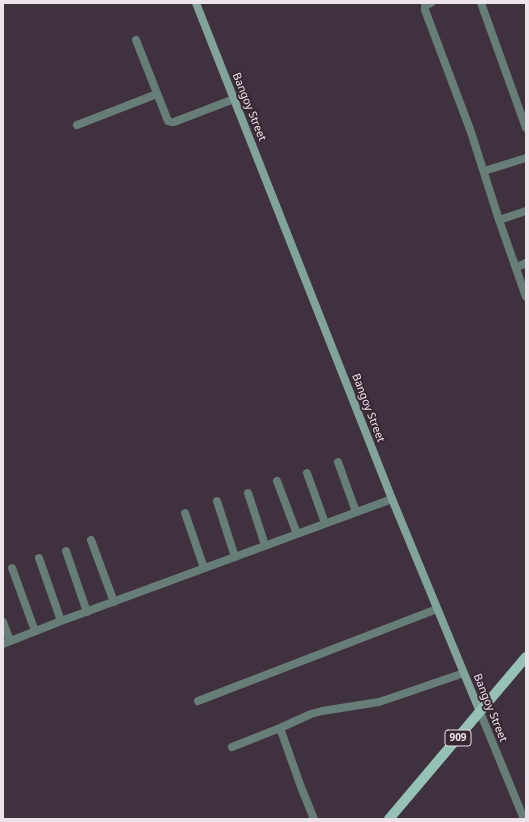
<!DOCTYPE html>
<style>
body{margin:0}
#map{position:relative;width:529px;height:822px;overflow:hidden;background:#40313e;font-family:"Noto Sans",sans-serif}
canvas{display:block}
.frame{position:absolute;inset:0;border:4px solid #ede3eb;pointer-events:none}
</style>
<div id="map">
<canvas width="529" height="822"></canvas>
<div class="frame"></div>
</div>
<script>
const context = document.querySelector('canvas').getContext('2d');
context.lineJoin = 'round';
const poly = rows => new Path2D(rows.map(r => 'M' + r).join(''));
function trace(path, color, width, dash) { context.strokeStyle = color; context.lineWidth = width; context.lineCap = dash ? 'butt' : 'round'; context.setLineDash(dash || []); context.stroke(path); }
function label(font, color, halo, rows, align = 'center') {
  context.font = font + ' "Noto Sans",sans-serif'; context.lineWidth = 4; context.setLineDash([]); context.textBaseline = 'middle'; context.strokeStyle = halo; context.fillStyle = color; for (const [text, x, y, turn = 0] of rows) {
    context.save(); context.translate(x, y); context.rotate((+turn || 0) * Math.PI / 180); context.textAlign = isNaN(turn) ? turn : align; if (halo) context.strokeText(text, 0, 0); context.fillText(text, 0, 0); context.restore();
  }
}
trace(poly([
 [431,3,425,6,425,10,471,132,499,220,526,297],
 [481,3,526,128],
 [136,40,168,121,171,122,174,122,234,99],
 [77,125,157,94],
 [484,171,526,158],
 [499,220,526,211],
 [517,267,526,263],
 [338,462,356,512],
 [307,473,325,523],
 [277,481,297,534],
 [248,493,265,545],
 [217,501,235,557],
 [185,513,204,568],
 [91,540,114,602],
 [66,551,87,612],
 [39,558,61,621],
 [12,568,35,631],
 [3,622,10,641],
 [3,644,61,621,392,499],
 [198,701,437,609],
 [480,712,524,819],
 [232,747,280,728],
 [314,819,301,787,280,728,311,714,322,711,379,702,391,698,464,673]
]), '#677d77', 8);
trace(poly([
 [196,3,392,499,480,712]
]), '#82a39b', 8);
trace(poly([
 [389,819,526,657]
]), '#95c1b7', 10);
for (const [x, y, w] of [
 [458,738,26]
]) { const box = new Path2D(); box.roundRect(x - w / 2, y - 8, w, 16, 3); context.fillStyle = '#362733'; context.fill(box); trace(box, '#ede3eb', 1); }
label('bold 10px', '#ede3eb', null, [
 ["909",458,738]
]);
label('11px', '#ede3eb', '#362733', [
 ["Bangoy Street",249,107,68],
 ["Bangoy Street",368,408,69],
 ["Bangoy Street",490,708,68]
]);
</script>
